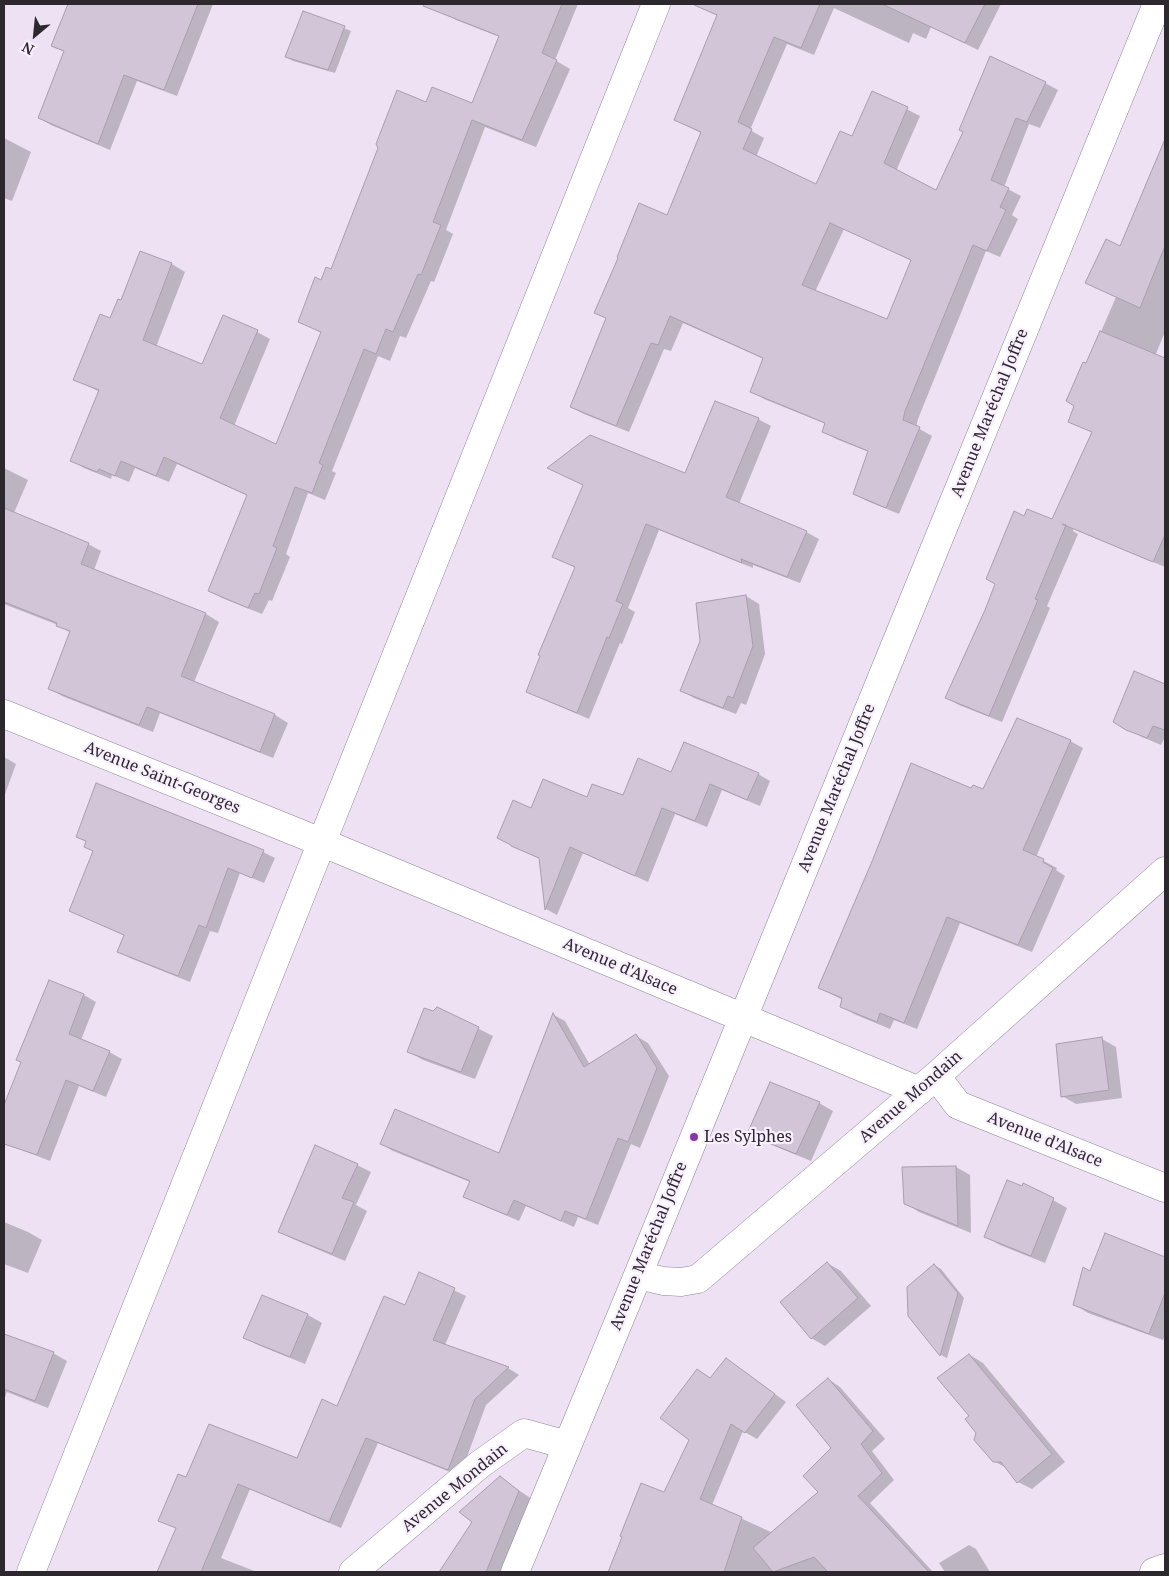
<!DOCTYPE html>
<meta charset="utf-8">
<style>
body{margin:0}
#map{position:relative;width:1169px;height:1576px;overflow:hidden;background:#ede1f3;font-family:"Noto Serif",serif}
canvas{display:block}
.frame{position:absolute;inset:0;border:5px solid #2c282e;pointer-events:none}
.north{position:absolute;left:10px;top:10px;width:50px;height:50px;-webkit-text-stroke:4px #f9effe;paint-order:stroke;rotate:208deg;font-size:14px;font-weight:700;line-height:20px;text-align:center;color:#2c282e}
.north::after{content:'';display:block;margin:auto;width:18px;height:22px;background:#2c282e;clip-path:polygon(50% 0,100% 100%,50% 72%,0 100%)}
</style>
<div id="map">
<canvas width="1169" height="1576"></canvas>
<div class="frame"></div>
<div class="north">N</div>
</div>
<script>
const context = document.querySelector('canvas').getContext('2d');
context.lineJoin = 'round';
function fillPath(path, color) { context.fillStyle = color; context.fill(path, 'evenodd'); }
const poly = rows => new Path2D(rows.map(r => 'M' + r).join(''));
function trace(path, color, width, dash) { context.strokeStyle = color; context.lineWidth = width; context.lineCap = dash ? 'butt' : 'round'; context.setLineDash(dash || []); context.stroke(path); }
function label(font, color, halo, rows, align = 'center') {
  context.font = font + ' "Noto Serif",serif'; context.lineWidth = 4.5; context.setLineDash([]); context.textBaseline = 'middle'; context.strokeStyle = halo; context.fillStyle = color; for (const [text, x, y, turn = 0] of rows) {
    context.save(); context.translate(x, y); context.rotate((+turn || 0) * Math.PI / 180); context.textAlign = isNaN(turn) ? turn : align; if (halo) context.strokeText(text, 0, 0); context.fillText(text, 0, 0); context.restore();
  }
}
fillPath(poly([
 [70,4,213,4,177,96,137,81,110,150,51,125,39,118,65,52,53,46],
 [432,4,578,4,555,60,570,69,536,147,485,127,446,230,453,234,434,282,431,281,406,338,400,336,390,361,378,356,332,471,336,473,325,500,308,493,286,554,290,557,272,601,269,600,262,614,222,598,209,590,248,496,177,464,169,482,135,468,129,482,112,475,111,479,84,468,71,460,100,392,75,380,122,302,141,252,172,264,185,272,156,347,203,366,257,332,270,339,234,426,277,445,322,333,299,322,322,282,332,271,426,104,472,104,500,37,456,20],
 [693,4,1001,4,978,50,931,27,926,39,913,33,909,43,834,8,814,55,787,44,750,130,764,138,756,157,816,186,853,137,873,92,920,116,896,171,936,192,1045,83,1058,90,1040,128,1029,124,1004,187,1021,196,1012,215,1018,219,1000,257,986,251,918,419,916,427,932,436,899,514,867,501,854,494,869,452,836,439,823,431,826,424,764,399,751,391,764,359,683,323,671,351,664,349,629,432,584,414,571,407,668,216,701,133,675,120,718,16],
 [844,229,912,261,887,321,815,292],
 [304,12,351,31,335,73,293,61,286,57],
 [4,138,31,152,12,201,4,198],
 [1145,190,1165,199,1165,332,1127,423,1165,439,1165,567,1073,529,1073,531,1078,534,1047,606,1050,608,1002,722,959,705,947,698,986,611,1025,518,1053,521,1093,433,1070,421,1087,364,1116,297,1121,247],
 [758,419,771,426,739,504,806,532,819,539,800,583,753,565,753,568,659,530,628,608,635,612,622,644,620,643,589,719,540,698,527,691,576,568,554,557,584,485,549,468,686,475],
 [4,468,28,480,14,513,4,509],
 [18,515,88,544,101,551,94,570,206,614,219,622,194,682,275,715,288,723,273,758,160,713,153,732,62,696,49,688,71,633,58,625,4,604,4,551],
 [746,596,759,604,765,654,746,705,741,703,736,714,694,698,681,690],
 [1135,672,1165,686,1165,737,1161,745,1142,737,1114,721],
 [1070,741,1083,748,1036,857,1057,868,1056,870,1065,876,1032,952,960,923,917,1029,894,1020,890,1029,854,1014,841,1006,843,1000,819,988,972,789,984,790],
 [4,757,16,764,4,797],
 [671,773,758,774,770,781,760,806,722,790,707,827,675,814,648,882,583,853,557,915,546,909,540,859,512,846,532,810,588,799,623,797],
 [97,785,263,852,275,858,264,883,240,873,218,933,210,931,190,982,130,958,119,952,125,936,71,910,94,852,87,842,77,837],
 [49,981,84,995,96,1002,81,1040,109,1052,122,1059,106,1097,79,1086,50,1161,4,1143,4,1108,23,1062],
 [437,1008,493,1036,475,1079,423,1060,409,1052],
 [554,1015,565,1021,590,1065,636,1036,648,1043,669,1076,640,1148,631,1144,598,1225,578,1217,574,1227,526,1206,519,1221,477,1203,465,1196,470,1182,393,1151,381,1144,500,1155],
 [1102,1039,1116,1047,1122,1098,1076,1104,1062,1096],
 [771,1083,819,1103,833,1111,811,1161,762,1141,748,1133],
 [357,1165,371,1172,356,1205,367,1211,345,1261,293,1239,280,1232],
 [956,1167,970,1175,971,1233,919,1212,905,1203],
 [1053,1200,1067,1208,1045,1263,1000,1245,986,1237],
 [4,1222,28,1232,42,1240,28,1273,4,1264],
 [1165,1254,1165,1335,1163,1340,1088,1313,1075,1305,1091,1273,1163,1258],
 [827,1263,841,1271,871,1306,825,1346,811,1338],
 [934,1265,941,1269,964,1298,947,1358,941,1355,909,1316],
 [420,1274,466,1296,445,1345,508,1368,519,1375,486,1405,460,1476,378,1443,341,1528,250,1489,221,1558,257,1572,159,1572,177,1529,159,1520,187,1479,298,1460,338,1407,406,1307],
 [262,1297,308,1315,322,1323,305,1364,258,1345,244,1337],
 [4,1335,53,1353,67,1361,48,1408,7,1392,4,1400],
 [970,1355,983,1363,1065,1462,1032,1489,1018,1482,1008,1469,994,1461,978,1432,970,1416],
 [726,1360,738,1367,786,1402,757,1439,743,1431,712,1505,773,1533,820,1492,832,1448,828,1379,840,1387,885,1439,872,1451,894,1480,870,1503,933,1572,718,1572,695,1564,691,1572,610,1572,624,1537,665,1493,690,1440,697,1370,711,1379],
 [500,1478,532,1499,502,1572,448,1572,443,1568],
 [969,1545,976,1549,990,1572,945,1572,939,1563]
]), '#0003');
const building = poly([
 [68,4,198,4,164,90,124,75,98,144,38,118,64,51,51,46,68,4],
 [424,4,562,4,542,53,557,60,522,140,472,120,433,222,441,225,421,275,418,274,393,332,386,329,376,354,364,349,319,463,323,465,312,493,295,487,273,546,277,548,259,594,255,593,248,608,208,591,247,495,164,457,156,476,121,461,115,476,99,469,97,472,70,461,99,390,73,380,100,314,110,318,118,299,121,300,140,251,172,263,143,340,202,364,223,315,258,330,220,418,276,444,321,332,298,322,315,277,321,280,326,267,331,269,378,148,376,144,397,90,426,102,432,87,472,103,499,36,423,6,424,4],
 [694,4,820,4,801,48,774,37,738,122,752,129,743,149,816,184,840,131,852,136,872,91,908,107,884,163,936,190,963,132,959,130,990,56,1046,82,1027,122,1016,118,991,180,1009,188,1000,207,1006,210,987,251,973,245,905,411,903,420,920,427,886,508,853,494,868,451,822,432,825,423,750,392,763,358,670,316,658,345,651,343,616,426,570,407,606,318,594,313,618,258,617,257,639,203,667,215,701,132,674,120,717,15,694,5,694,4],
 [830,223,911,260,887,319,802,285,830,223],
 [882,4,985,4,965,43,882,4],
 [303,11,345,26,328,70,285,57,303,11],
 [1165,139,1165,246,1140,308,1085,283,1106,239,1120,246,1165,139],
 [1100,331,1165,358,1165,535,1153,562,1062,524,1066,525,1035,599,1038,600,989,716,945,698,985,610,995,584,986,579,1014,511,1024,516,1027,509,1052,519,1092,432,1068,422,1074,406,1066,401,1083,362,1086,363,1100,331],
 [715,401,759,418,726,497,807,531,787,577,741,559,742,563,646,524,616,601,623,604,609,638,607,637,577,713,526,692,540,656,538,655,575,567,552,557,583,485,547,468,590,435,685,473,715,401],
 [4,508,89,543,81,564,206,613,181,676,275,714,260,752,147,707,139,725,48,689,70,631,56,626,57,623,4,602,4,508],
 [746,595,753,646,733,698,728,696,723,708,680,691,700,641,696,603,746,595],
 [1134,671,1165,684,1165,730,1153,726,1147,738,1126,730,1113,722,1134,671],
 [1017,718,1071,740,1023,850,1044,859,1043,862,1053,868,1018,945,947,917,904,1023,880,1013,877,1022,840,1007,842,998,818,988,873,859,911,763,971,788,973,785,983,789,1017,718],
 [684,742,759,773,747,800,710,784,695,821,662,808,635,876,570,847,545,910,539,858,511,846,511,845,497,838,513,800,531,808,543,779,587,797,592,784,623,795,638,758,671,772,684,742],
 [96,783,264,850,252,878,228,868,206,928,199,925,178,976,117,952,124,935,69,911,93,851,84,847,86,841,76,837,96,783],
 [49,980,84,994,69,1034,110,1051,93,1091,66,1080,37,1155,4,1144,4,1105,21,1062,16,1060,49,980],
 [437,1007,479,1027,461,1072,407,1052,424,1008,433,1011,437,1007],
 [553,1013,584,1067,636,1034,657,1068,628,1142,618,1138,586,1219,565,1211,561,1221,514,1200,507,1215,463,1197,470,1181,380,1144,395,1109,499,1153,553,1013],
 [1102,1037,1109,1090,1061,1097,1056,1044,1102,1037],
 [770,1082,820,1102,796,1154,747,1134,770,1082],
 [315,1145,358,1164,342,1198,354,1202,332,1254,278,1232,315,1145],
 [956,1166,958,1226,904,1204,902,1167,956,1166],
 [1007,1180,1022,1186,1023,1183,1054,1198,1031,1256,984,1237,1007,1180],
 [1105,1233,1165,1257,1165,1293,1149,1334,1073,1305,1083,1267,1090,1271,1105,1233],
 [827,1262,858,1298,811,1339,780,1302,827,1262],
 [934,1264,958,1293,940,1356,908,1316,907,1287,934,1264],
 [419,1272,455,1288,433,1340,509,1367,475,1399,448,1470,366,1438,329,1522,238,1484,201,1572,157,1572,176,1528,158,1521,178,1474,186,1477,209,1424,297,1458,322,1399,337,1406,384,1296,405,1305,419,1272],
 [262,1295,308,1314,290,1357,243,1338,262,1295],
 [4,1334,54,1352,35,1401,4,1389,4,1334],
 [969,1354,1052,1454,1017,1483,1001,1462,993,1462,974,1440,976,1433,965,1419,969,1416,937,1378,969,1354],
 [726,1358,775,1394,745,1433,731,1424,700,1499,742,1517,724,1572,608,1572,622,1537,620,1536,641,1483,664,1492,689,1440,660,1418,697,1369,710,1378,726,1358],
 [828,1378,873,1431,861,1444,882,1473,858,1496,929,1572,828,1572,814,1557,773,1572,753,1548,818,1492,803,1476,831,1448,796,1405,828,1378],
 [500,1476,519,1491,486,1572,439,1572,472,1522,459,1512,500,1476]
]);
fillPath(building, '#d1c5d7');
trace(building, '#a99dae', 1);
const street = poly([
 [4,714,321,842,919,1091],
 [936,1076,958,1105,1165,1188],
 [638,1275,663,1281,681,1282,698,1279,936,1076,1165,871],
 [353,1572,479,1465,524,1433,567,1445],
 [515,1572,638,1275,1157,4],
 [1154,1572,1165,1568]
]);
const secondary = poly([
 [31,1572,656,4]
]);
trace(street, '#908495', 29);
trace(secondary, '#908495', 29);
trace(street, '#fff', 28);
trace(secondary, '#fff', 28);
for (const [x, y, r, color] of [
 [694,1137,5,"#8736a6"]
]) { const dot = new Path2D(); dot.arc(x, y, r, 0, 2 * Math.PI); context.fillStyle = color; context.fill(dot); trace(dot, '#f9effe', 2); }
label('16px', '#2c282e', '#f9effe', [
 ["Avenue Maréchal Joffre",990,413,-68],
 ["Avenue Saint-Georges",162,778,22],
 ["Avenue Maréchal Joffre",837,788,-68],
 ["Avenue d'Alsace",620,967,23],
 ["Avenue Mondain",911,1097,-41],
 ["Avenue d'Alsace",1045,1140,22],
 ["Avenue Maréchal Joffre",649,1246,-68],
 ["Avenue Mondain",455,1488,-39]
]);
label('16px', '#2c282e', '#f9effe', [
 ["Les Sylphes",704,1137]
], 'left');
</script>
